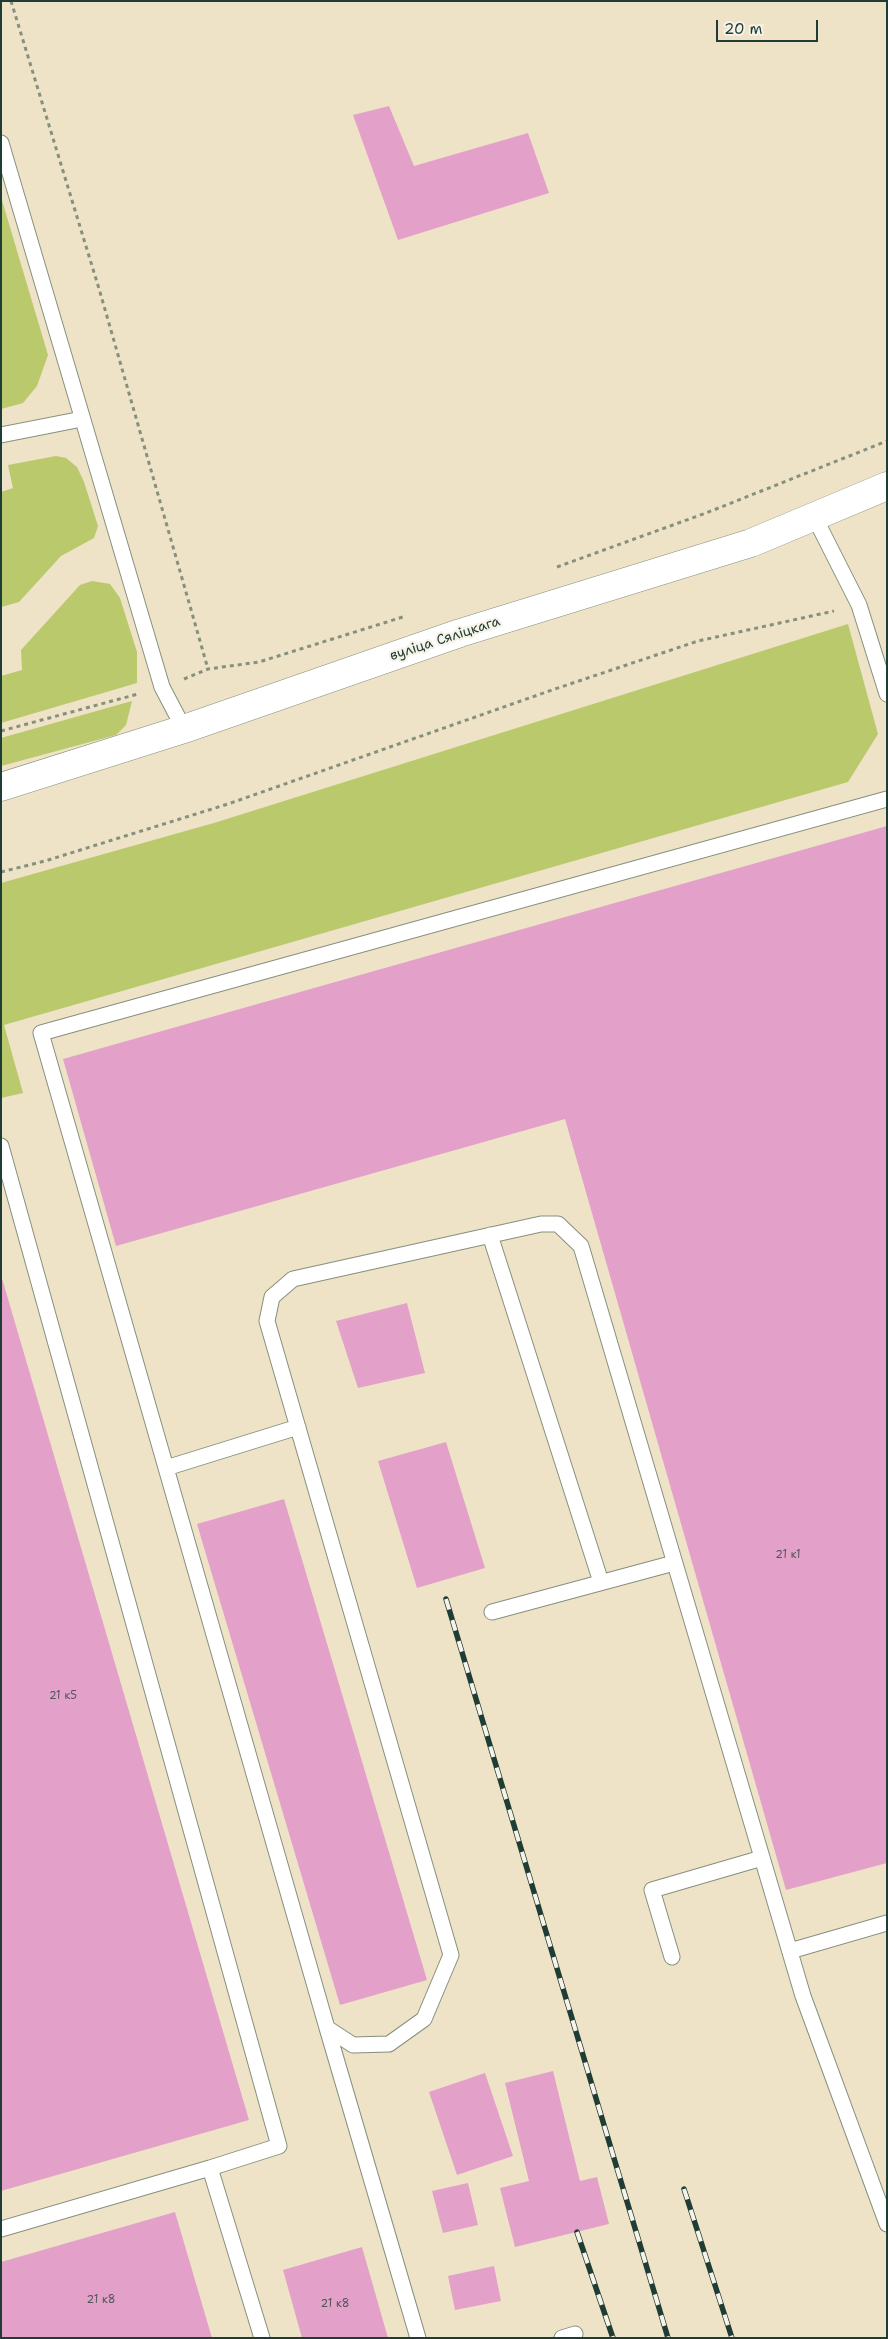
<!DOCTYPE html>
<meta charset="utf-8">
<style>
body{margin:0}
#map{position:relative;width:888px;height:2339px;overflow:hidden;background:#eee3c7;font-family:"Shantell Sans",sans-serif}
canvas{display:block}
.frame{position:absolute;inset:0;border:2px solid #1f3d34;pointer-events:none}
.scale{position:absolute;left:716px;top:20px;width:102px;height:22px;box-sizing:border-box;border:2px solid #1f3d34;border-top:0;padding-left:6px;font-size:15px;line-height:18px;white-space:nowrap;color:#1f3d34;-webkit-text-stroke:4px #f7f3e8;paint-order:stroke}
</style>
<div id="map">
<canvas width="888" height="2339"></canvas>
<div class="frame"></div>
<div class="scale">20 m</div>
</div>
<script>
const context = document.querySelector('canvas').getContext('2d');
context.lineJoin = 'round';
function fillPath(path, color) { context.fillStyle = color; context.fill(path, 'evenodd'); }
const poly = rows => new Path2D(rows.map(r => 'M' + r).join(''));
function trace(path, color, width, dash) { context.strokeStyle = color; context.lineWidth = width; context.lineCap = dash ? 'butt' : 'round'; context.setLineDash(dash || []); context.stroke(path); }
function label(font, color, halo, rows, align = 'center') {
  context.font = font + ' "Shantell Sans",sans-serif'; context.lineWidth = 4.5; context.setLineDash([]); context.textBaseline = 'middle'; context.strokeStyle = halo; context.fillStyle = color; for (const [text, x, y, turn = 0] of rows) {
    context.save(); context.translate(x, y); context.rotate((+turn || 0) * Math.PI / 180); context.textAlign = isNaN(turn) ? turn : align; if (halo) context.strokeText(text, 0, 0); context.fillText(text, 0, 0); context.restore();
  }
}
fillPath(poly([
 [1,197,48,355,37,386,23,403,1,409],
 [56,456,66,458,77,467,84,482,98,526,94,538,61,556,19,602,1,607,1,492,13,488,8,465],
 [92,581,110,584,120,598,137,652,137,683,1,723,1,676,22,670,21,650,80,585],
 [848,624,878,734,848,782,4,1025,23,1093,1,1098,1,883,214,823],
 [132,701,126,725,116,735,1,766,1,738]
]), '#b9c96c');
fillPath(poly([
 [389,106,414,166,528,133,549,193,398,240,353,115],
 [887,826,887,1863,786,1890,565,1119,116,1246,63,1059],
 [1,1275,249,2120,1,2191],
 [407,1303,425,1373,358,1388,336,1321],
 [446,1442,485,1568,417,1588,378,1461],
 [284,1499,427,1980,340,2005,197,1524],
 [553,2071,580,2181,597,2177,609,2224,515,2247,500,2188,529,2181,505,2083],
 [485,2073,513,2156,457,2175,429,2092],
 [468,2183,478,2225,443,2233,432,2191],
 [175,2212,212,2338,1,2338,1,2262],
 [362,2247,388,2338,302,2338,283,2270],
 [494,2266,501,2301,455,2310,448,2276]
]), '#e3a1c9');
const lane = poly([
 [1,143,162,687,184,729],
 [1,435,82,419],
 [814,516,859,605,887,694],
 [887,799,41,1033,327,2028,353,2045,389,2044,424,2019,451,1955,267,1321,272,1297,293,1279,541,1224,558,1224,581,1246,803,1996,887,2224],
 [1,1146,279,2146,210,2168],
 [490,1235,601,1582],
 [166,1468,298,1427],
 [492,1612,674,1563],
 [790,1951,887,1923],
 [672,1957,652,1890,762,1858],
 [327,2028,418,2338],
 [1,2229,210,2168,262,2338],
 [562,2338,575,2334]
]);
const secondary = poly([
 [1,787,184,729,460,633,751,543,887,486]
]);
trace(lane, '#86907e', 17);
trace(secondary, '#86907e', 29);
trace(poly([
 [11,1,100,292,208,669],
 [557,567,706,513,887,441],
 [184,679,208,669,259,662,406,616],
 [1,731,138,694],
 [1,872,45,861,228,804,552,690,698,641,834,611]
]), '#86907e', 3, [4, 4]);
trace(lane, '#fff', 15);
trace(secondary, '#fff', 28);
const rail = poly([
 [446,1599,668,2338],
 [684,2189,732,2338],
 [577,2232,613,2338]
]);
trace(rail, '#1f3d34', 5.5);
trace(rail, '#f7f3e8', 4, [11]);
label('11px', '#505659', null, [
 ["21 к1",788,1555],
 ["21 к5",63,1696],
 ["21 к8",101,2300],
 ["21 к8",335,2304]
]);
label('14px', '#1f3d34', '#f7f3e8', [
 ["вуліца Сяліцкага",445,639,-18]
]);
</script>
